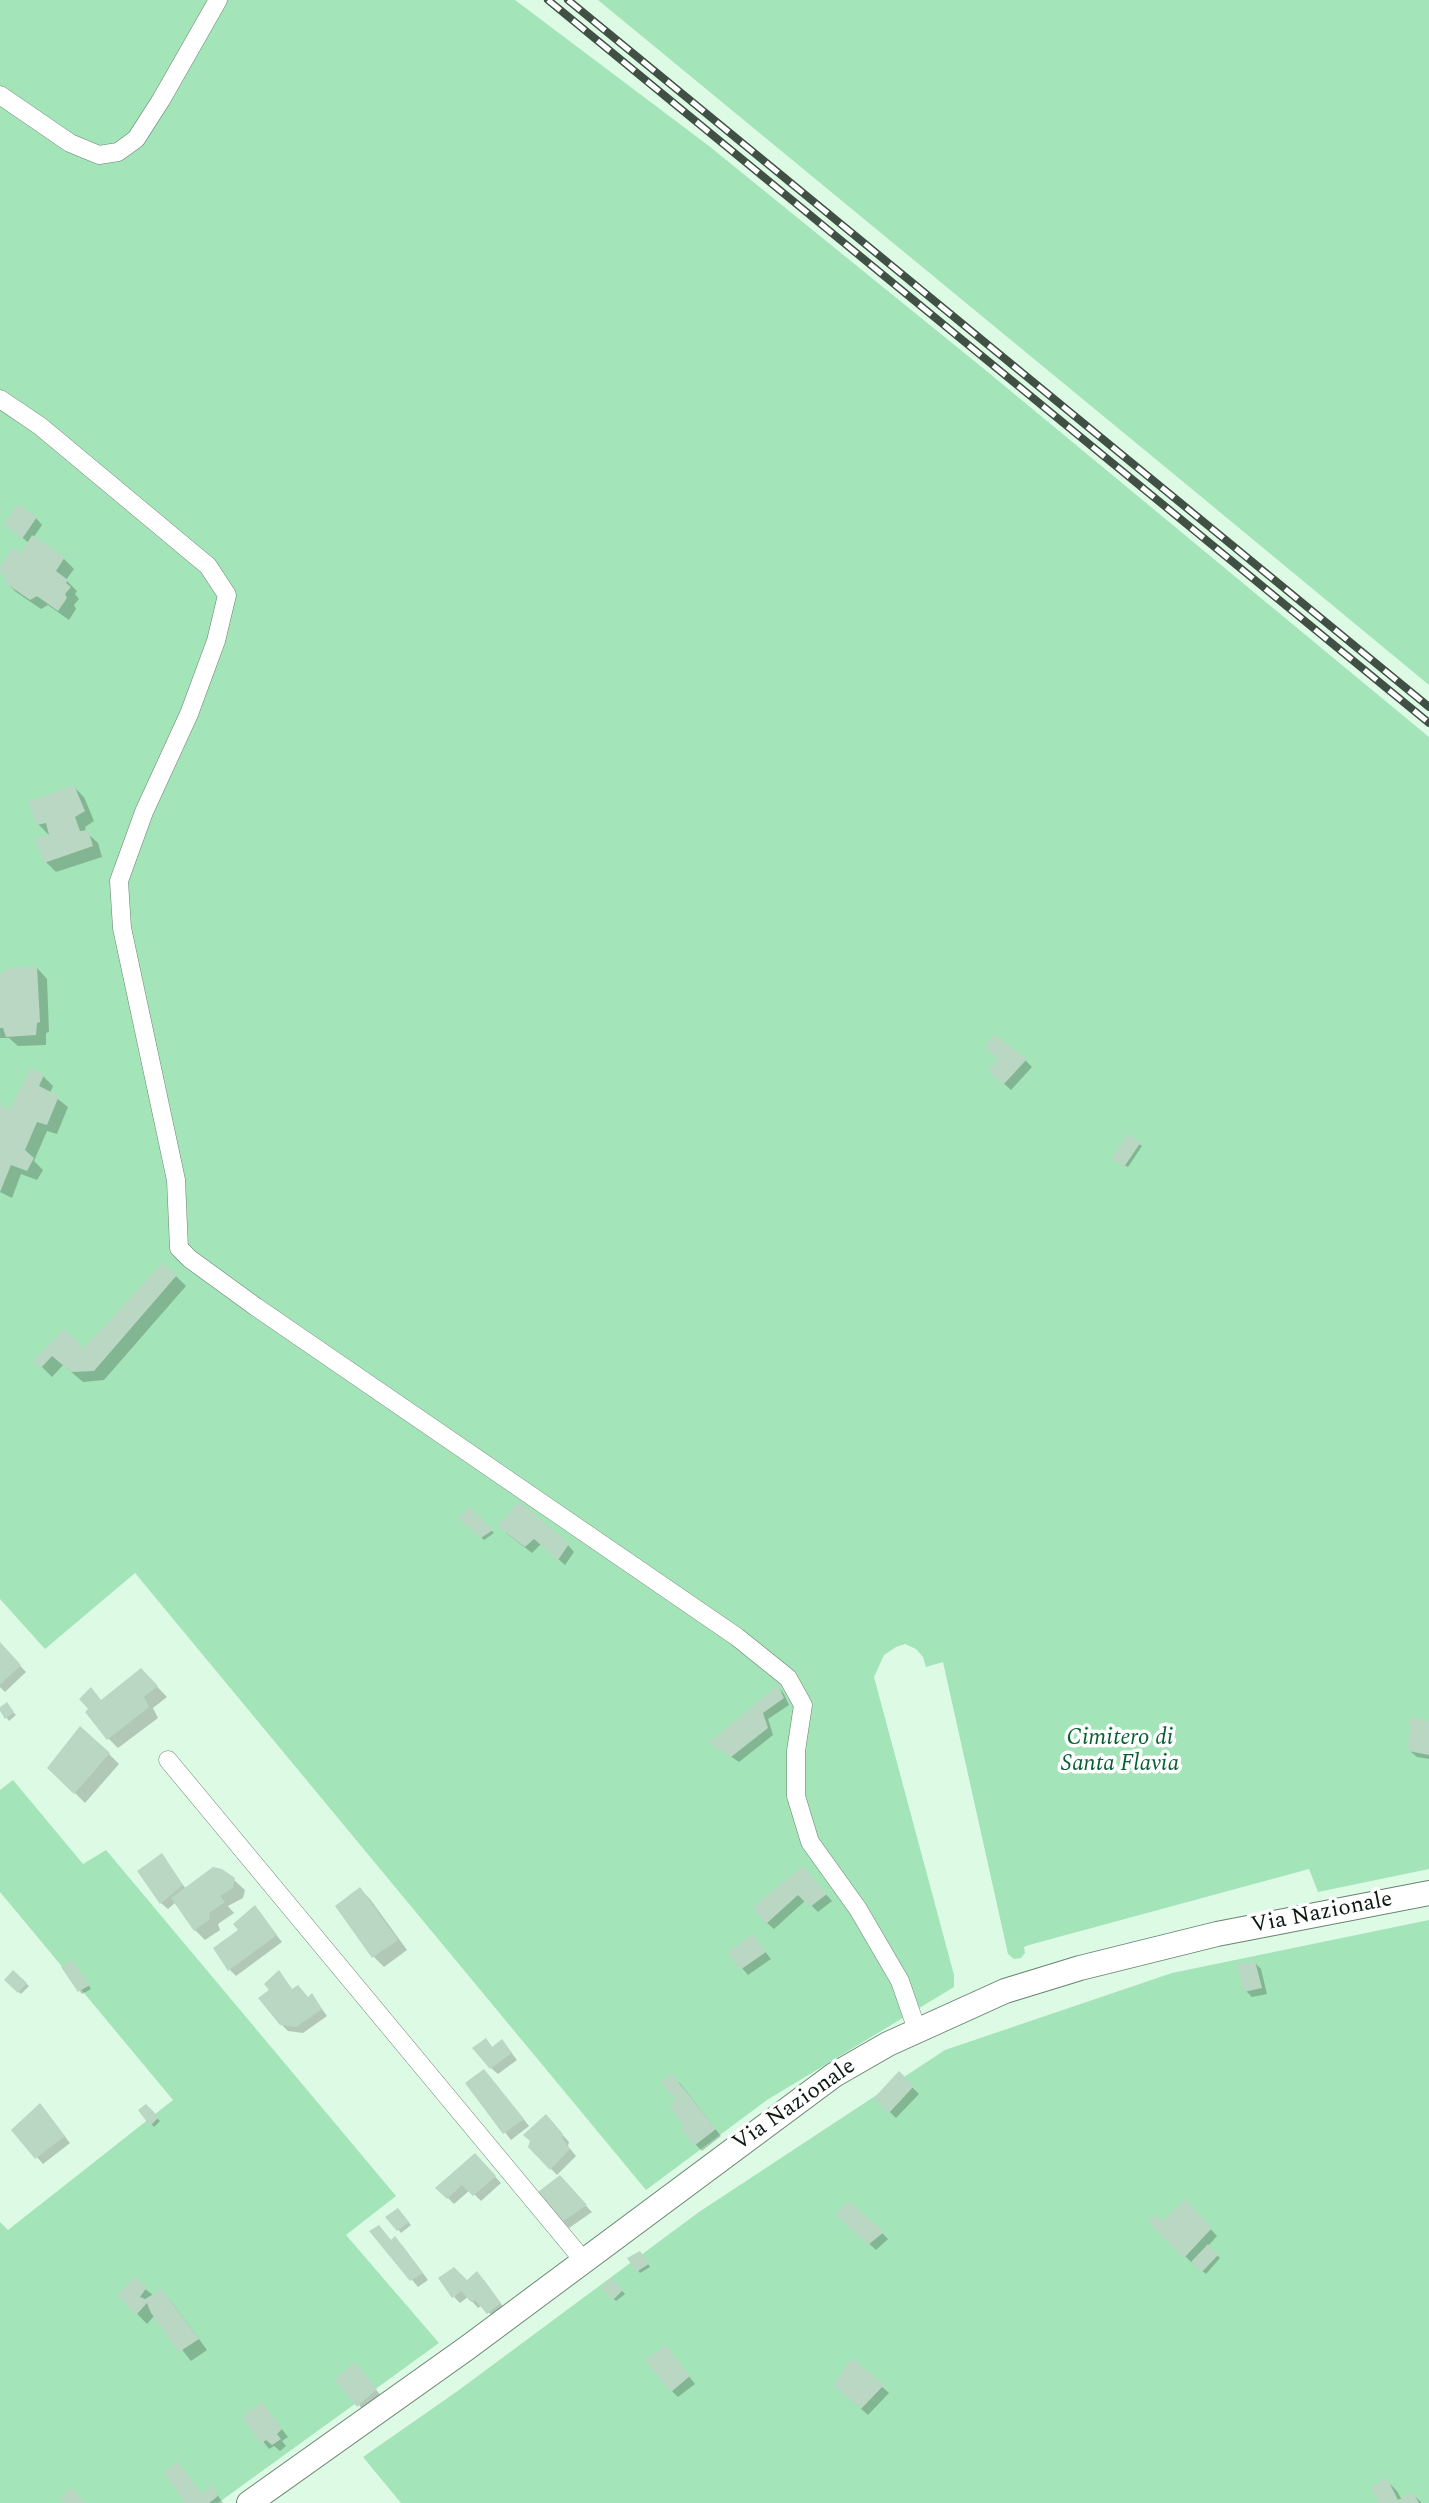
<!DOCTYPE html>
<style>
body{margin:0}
canvas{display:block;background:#ddfae5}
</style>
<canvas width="1429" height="2503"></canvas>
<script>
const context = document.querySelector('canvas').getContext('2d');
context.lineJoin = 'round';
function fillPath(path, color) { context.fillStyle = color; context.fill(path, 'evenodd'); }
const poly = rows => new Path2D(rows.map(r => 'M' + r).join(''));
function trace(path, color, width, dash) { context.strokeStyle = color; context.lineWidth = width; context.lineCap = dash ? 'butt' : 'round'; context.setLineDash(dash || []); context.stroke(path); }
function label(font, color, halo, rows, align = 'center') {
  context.font = font + ' Spectral,serif'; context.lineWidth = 7; context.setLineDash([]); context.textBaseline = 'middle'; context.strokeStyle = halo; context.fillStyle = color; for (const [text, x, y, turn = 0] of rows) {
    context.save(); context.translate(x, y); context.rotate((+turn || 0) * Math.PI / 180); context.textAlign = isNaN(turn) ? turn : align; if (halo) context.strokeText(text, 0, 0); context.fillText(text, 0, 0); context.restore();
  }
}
fillPath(poly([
 [0,0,515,0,709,146,989,373,1429,737,1429,1869,1318,1892,1309,1869,1029,1945,1024,1947,1025,1953,1021,1958,1014,1959,1008,1954,943,1662,926,1667,923,1657,916,1649,905,1644,896,1647,884,1655,874,1677,954,1975,954,1987,767,2100,646,2190,135,1573,45,1649,0,1599],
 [598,0,1429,0,1429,685,1181,480],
 [13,1780,83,1864,106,1850,396,2196,346,2235,439,2343,218,2503,0,2503,0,2222,8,2230,173,2100,0,1892,0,1790],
 [1429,1920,1429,2503,401,2503,363,2457,459,2390,699,2212,945,2050,1172,1973]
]), '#a3e4b8');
fillPath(poly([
 [36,518,42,525,33,538,64,559,74,569,66,580,77,591,75,594,79,599,74,605,76,609,69,620,48,605,41,609,16,592,6,582,29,543,13,530],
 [74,787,84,797,94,821,85,827,86,832,98,843,102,857,56,872,46,862,50,836,38,824],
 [37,968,47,979,49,1032,46,1033,46,1045,18,1046,9,1038,0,1038,0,974],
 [1000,1060,1025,1060,1032,1067,1011,1090,990,1071],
 [43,1076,53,1086,50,1093,68,1107,57,1134,47,1131,34,1161,43,1170,37,1180,21,1174,12,1198,0,1192,0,1107,11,1112],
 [1128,1137,1142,1146,1128,1167,1114,1159],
 [176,1276,186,1286,104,1380,83,1382,63,1365,52,1377,36,1361,64,1331,84,1351],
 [470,1509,494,1533,484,1540,461,1518],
 [506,1533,568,1545,574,1552,565,1565,541,1544,532,1553],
 [0,1644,26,1672,5,1692,0,1687],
 [141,1670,167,1697,153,1708,158,1718,118,1748,108,1738,102,1701],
 [778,1687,784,1694,789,1705,768,1719,773,1735,739,1762,711,1743],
 [6,1705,16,1715,9,1721,0,1709],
 [1429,1723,1429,1759,1417,1757,1410,1751],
 [109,1754,119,1764,85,1803,50,1768],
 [162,1856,186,1889,234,1880,245,1890,243,1898,228,1906,234,1913,218,1924,220,1930,205,1940,195,1930,176,1902,168,1909,161,1903],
 [809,1875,832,1901,818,1912,806,1900,774,1929,767,1923],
 [360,1889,370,1899,407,1950,384,1967,374,1957,337,1906],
 [255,1908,282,1942,236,1976,230,1970,240,1930],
 [753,1936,771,1959,748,1975,742,1968],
 [1255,1963,1261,1969,1267,1994,1252,1997,1246,1991],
 [74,1965,91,1989,82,1994,63,1967],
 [13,1972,29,1986,21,1994,6,1980],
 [279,1973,293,1991,308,1999,312,1995,327,2016,303,2033,288,2031,281,2024,272,1990],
 [486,2040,493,2048,508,2048,517,2060,498,2074,491,2068],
 [899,2074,919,2094,896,2118,876,2098],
 [490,2077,529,2126,511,2140,467,2084],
 [679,2082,721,2136,702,2151,695,2144,688,2127,678,2099],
 [145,2106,160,2121,154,2127,140,2110],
 [46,2112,70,2143,43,2164,13,2130],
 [552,2123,569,2142,568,2146,576,2156,557,2175,530,2147],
 [475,2155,501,2183,481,2201,470,2190,454,2204,438,2188],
 [559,2178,592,2212,569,2228,563,2221],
 [1185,2202,1217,2236,1208,2246,1220,2258,1206,2274,1192,2263,1151,2222,1163,2224],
 [398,2210,411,2225,401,2233,388,2217],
 [838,2214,882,2233,888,2239,876,2250],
 [372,2232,402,2245,428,2280,418,2287],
 [643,2256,650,2267,640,2273,638,2270],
 [134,2280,154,2296,161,2291,171,2301,207,2350,191,2361,155,2315,147,2324,119,2295],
 [484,2280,506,2311,495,2319,482,2305,478,2308,468,2297,460,2303,454,2297,467,2282],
 [612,2280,625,2294,616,2301,602,2288],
 [672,2354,695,2384,678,2397,672,2391],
 [852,2360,889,2393,868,2415,841,2391],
 [361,2371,382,2397,365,2412,337,2380],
 [262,2404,288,2437,282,2441,286,2446,280,2451,274,2446,269,2449,245,2418],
 [1387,2481,1397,2491,1402,2500,1413,2494,1422,2503,1380,2503],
 [212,2487,223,2503,187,2503,202,2495]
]), '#0003');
fillPath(poly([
 [18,504,37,517,22,539,4,524],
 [32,535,65,557,56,571,68,580,66,583,71,587,65,594,67,598,58,611,37,596,30,600,4,582,7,578,0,572,0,568,13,547,21,554],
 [74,785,85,811,75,817,80,831,88,830,93,846,44,863,35,838,49,835,46,823,37,825,28,802],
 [37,967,40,1022,37,1023,36,1035,6,1037,3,1028,0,1028,0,973,6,972,7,968],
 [994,1034,1027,1059,1003,1085,988,1071,998,1059,985,1048],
 [31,1068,44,1075,39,1086,59,1096,47,1125,37,1122,25,1150,34,1158,27,1171,11,1165,0,1192,0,1105,10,1110],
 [1128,1134,1141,1142,1124,1167,1111,1159],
 [162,1263,177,1275,94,1371,71,1372,52,1356,41,1368,33,1361,64,1329,84,1348],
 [519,1501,569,1544,558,1560,534,1539,525,1547,497,1526],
 [470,1507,493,1530,481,1538,458,1518],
 [0,1642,21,1665,0,1685],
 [141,1668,158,1686,144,1697,149,1707,107,1740,85,1712,88,1709,79,1699,91,1687,101,1700],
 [778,1685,784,1698,763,1713,768,1728,731,1757,708,1743],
 [7,1702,14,1712,5,1719,0,1711,0,1707],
 [1410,1717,1429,1721,1429,1755,1408,1751],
 [80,1726,110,1753,74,1794,47,1768],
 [162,1853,183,1885,160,1904,137,1871],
 [803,1866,827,1894,810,1907,798,1895,766,1924,753,1907],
 [213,1867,222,1869,235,1878,233,1888,220,1896,225,1902,209,1913,210,1919,194,1931,171,1898],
 [360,1887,398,1940,372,1958,335,1906],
 [255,1905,277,1935,228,1971,213,1948,238,1930,233,1924],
 [753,1934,766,1952,740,1970,728,1952],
 [72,1960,90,1985,78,1992,61,1967],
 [1255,1961,1262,1988,1244,1992,1237,1964],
 [13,1970,27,1983,18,1993,4,1980],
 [279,1970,292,1989,298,1985,308,1997,312,1993,322,2009,296,2027,280,2025,258,1998,269,1990,264,1984],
 [486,2038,492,2047,502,2039,512,2053,490,2069,472,2048],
 [484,2069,524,2119,503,2134,465,2083],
 [899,2071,914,2086,889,2113,874,2098],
 [672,2074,716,2129,694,2146,681,2130,685,2127,669,2106,676,2099,660,2083],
 [40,2103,65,2136,35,2159,11,2130],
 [146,2104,159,2117,150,2126,138,2110],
 [546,2114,563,2134,562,2138,570,2149,550,2170,528,2147,530,2141,523,2135],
 [475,2153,496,2176,473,2196,462,2185,447,2199,435,2188],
 [560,2175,587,2205,562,2222,538,2192],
 [1185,2199,1212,2228,1184,2258,1148,2222,1156,2215,1163,2221],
 [849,2201,884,2232,868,2245,835,2214],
 [398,2208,409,2222,397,2231,385,2217],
 [379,2225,391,2240,395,2236,423,2273,410,2281,369,2231],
 [1208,2244,1218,2255,1202,2272,1191,2262],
 [640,2251,649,2264,636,2272,627,2258],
 [454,2267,467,2280,477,2271,501,2303,487,2314,475,2300,471,2302,461,2291,452,2298,438,2278],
 [134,2278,147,2287,140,2297,145,2299,162,2289,199,2339,179,2352,151,2313,147,2303,136,2315,117,2295],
 [612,2278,623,2290,613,2300,600,2288],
 [666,2345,690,2376,671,2392,645,2360],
 [852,2358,884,2385,861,2409,833,2385],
 [355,2362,377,2389,357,2407,334,2379],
 [262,2402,282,2429,277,2434,281,2439,272,2445,266,2440,261,2444,242,2417],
 [177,2461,202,2494,213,2485,218,2496,209,2503,185,2503,164,2473],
 [1387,2478,1398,2500,1413,2492,1419,2503,1379,2503,1371,2487],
 [72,2487,85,2503,65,2503,60,2498]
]), '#bad7c3');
const minor = poly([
 [0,95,70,143,99,155,118,152,136,139,161,100,218,0],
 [0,399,40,426,208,566,227,595,216,641,189,714,144,812,119,881,122,928,176,1180,179,1248,190,1259,256,1307,737,1637,788,1678,803,1705,796,1751,796,1796,810,1842,858,1909,900,1981,917,2030],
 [168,1760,583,2260]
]);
const secondary = poly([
 [249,2503,467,2348,834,2075,888,2044,1005,1991,1080,1968,1217,1934,1429,1893]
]);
trace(minor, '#698471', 19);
trace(secondary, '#698471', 26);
trace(minor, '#fff', 18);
trace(secondary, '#fff', 24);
const rail = poly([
 [548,0,1429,723],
 [568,0,1429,707]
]);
trace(rail, '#405045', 8);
trace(rail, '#fefefe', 5, [16]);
label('italic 23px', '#075f34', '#fefefe', [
 ["Cimitero di",1120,1739],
 ["Santa Flavia",1120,1765]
]);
label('23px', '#0e1912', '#fefefe', [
 ["Via Nazionale",1322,1914,-11],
 ["Via Nazionale",795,2106,-35]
]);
</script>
